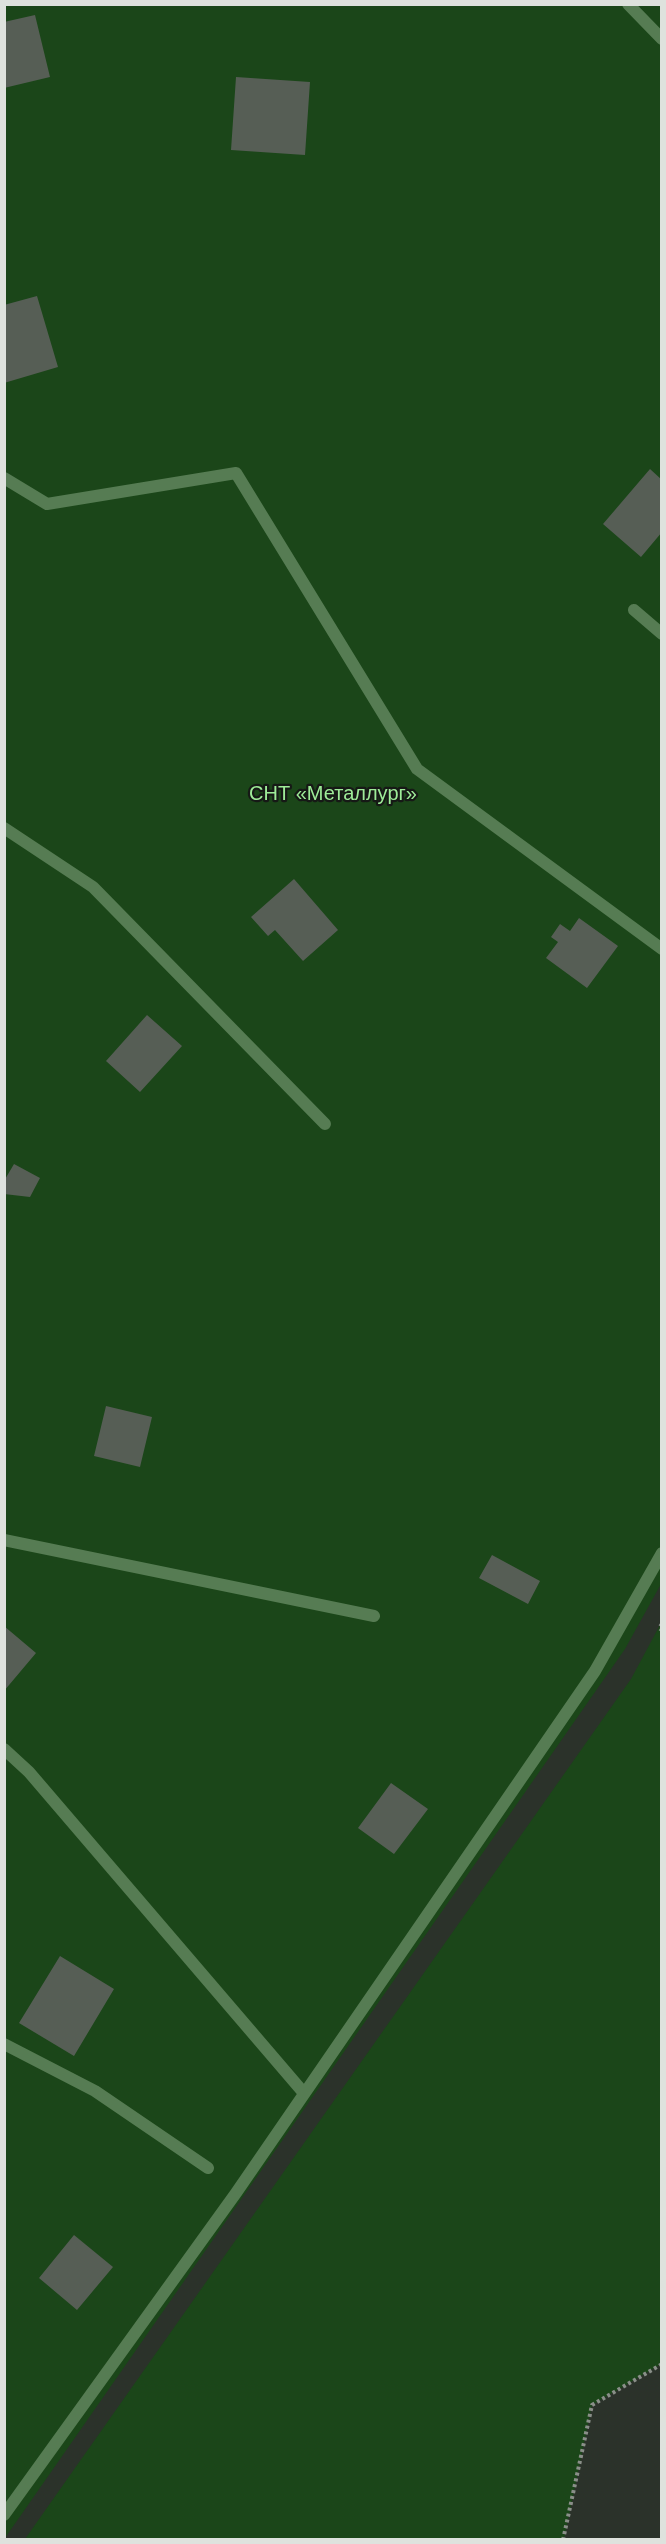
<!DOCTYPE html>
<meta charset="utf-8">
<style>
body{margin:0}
#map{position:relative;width:666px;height:2544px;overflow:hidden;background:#2b322a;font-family:Helvetica,sans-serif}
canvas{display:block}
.frame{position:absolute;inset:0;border:6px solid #dee2dd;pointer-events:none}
</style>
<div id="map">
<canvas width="666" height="2544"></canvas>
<div class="frame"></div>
</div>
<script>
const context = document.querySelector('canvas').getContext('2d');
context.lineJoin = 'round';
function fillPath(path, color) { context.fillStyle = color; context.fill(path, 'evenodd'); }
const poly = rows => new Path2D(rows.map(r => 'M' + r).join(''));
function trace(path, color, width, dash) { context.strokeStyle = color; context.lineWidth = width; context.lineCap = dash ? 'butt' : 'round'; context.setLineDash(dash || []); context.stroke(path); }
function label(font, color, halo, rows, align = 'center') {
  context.font = font + ' Helvetica,sans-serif'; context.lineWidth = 4.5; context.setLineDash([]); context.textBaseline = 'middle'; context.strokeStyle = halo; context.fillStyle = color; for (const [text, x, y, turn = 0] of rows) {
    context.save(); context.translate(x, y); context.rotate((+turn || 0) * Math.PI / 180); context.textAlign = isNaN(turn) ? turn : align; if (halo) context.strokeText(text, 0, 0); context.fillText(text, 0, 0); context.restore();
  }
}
fillPath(poly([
 [5,5,661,5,661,1584,625,1649,5,2538],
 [661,1623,661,2364,592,2405,564,2539,25,2539,631,1679]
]), '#1b4619');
fillPath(poly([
 [35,15,50,77,4,88,4,22],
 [236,77,310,82,305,155,231,150],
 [37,296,58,367,4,383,4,305],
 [650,469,662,480,662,532,641,557,603,524],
 [294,879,338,930,303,961,275,930,268,936,251,917],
 [579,918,618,946,587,988,546,958,558,942,551,937,560,924,570,931],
 [147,1015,182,1046,140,1092,106,1061],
 [14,1164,40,1178,30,1197,4,1194,4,1181],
 [106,1406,152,1417,140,1467,94,1456],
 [492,1555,540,1581,528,1604,479,1578],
 [4,1626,36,1653,4,1691],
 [391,1783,428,1809,394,1854,358,1828],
 [60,1956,114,1989,74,2056,19,2023],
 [74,2235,113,2267,77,2310,39,2278]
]), '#565e55');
trace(poly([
 [662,1624,659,1628,662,1630],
 [563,2540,592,2405,662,2364]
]), '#8a8f89', 4, [3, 3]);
trace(poly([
 [4,2044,95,2091,208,2168]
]), '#567c53', 12);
trace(poly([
 [628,4,662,39],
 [4,478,47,504,236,473,417,769,662,949],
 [634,610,662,634],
 [4,828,93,887,325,1124],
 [4,1540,374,1616],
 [4,1749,29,1772,303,2092],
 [4,2515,236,2193,595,1671,662,1553]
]), '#567c53', 12);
label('20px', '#9eec98', '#161916', [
 ["СНТ «Металлург»",333,794]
]);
</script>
